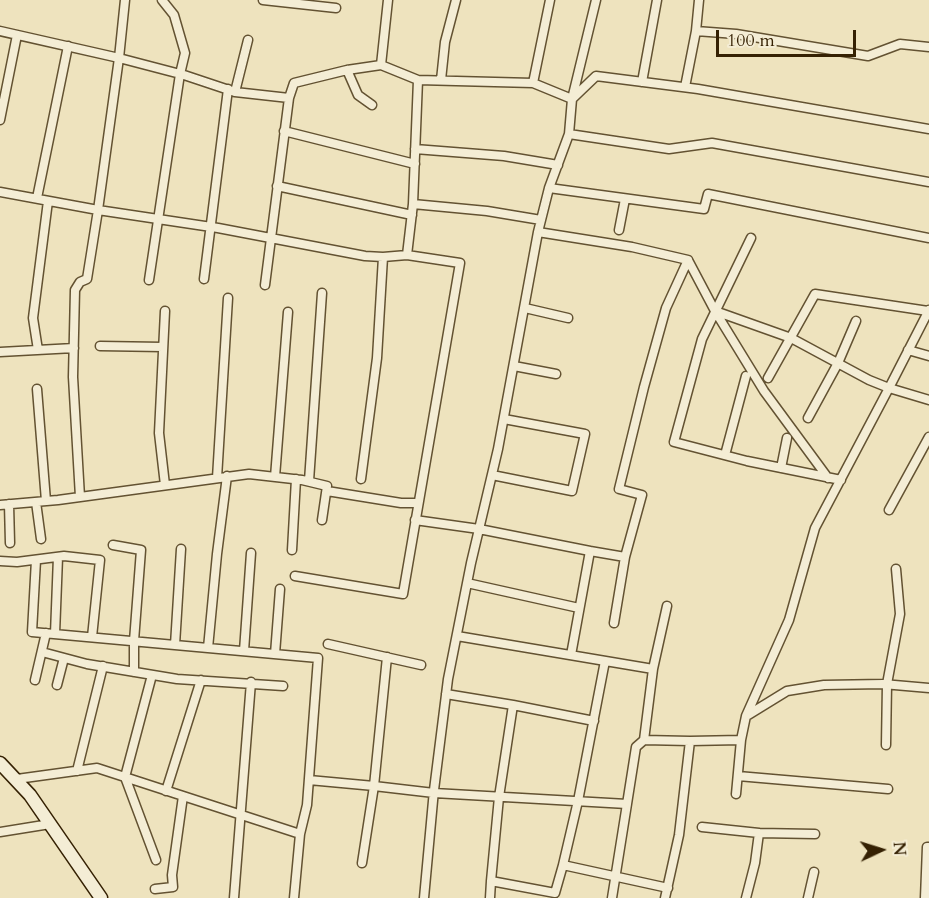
<!DOCTYPE html>
<style>
body{margin:0}
#map{position:relative;width:929px;height:898px;overflow:hidden;background:#eee3be;font-family:Cardo,serif}
canvas{display:block}
.north{position:absolute;left:851px;top:820px;width:60px;height:60px;-webkit-text-stroke:4px #f4edd5;paint-order:stroke;rotate:86deg;font-size:16px;font-weight:700;line-height:24px;text-align:center;color:#352103}
.north::after{content:'';display:block;margin:auto;width:21px;height:27px;background:#352103;clip-path:polygon(50% 0,100% 100%,50% 72%,0 100%)}
.scale{position:absolute;left:716px;top:30px;width:140px;height:27px;box-sizing:border-box;border:3px solid #352103;border-top:0;padding-left:8px;font-size:18px;line-height:21px;white-space:nowrap;color:#352103;-webkit-text-stroke:4px #f4edd5;paint-order:stroke}
</style>
<div id="map">
<canvas width="929" height="898"></canvas>
<div class="north">N</div>
<div class="scale">100 m</div>
</div>
<script>
const context = document.querySelector('canvas').getContext('2d');
context.lineJoin = 'round';
const poly = rows => new Path2D(rows.map(r => 'M' + r).join(''));
function trace(path, color, width, dash) { context.strokeStyle = color; context.lineWidth = width; context.lineCap = dash ? 'butt' : 'round'; context.setLineDash(dash || []); context.stroke(path); }
const street = poly([
 [125,0,119,58,98,210,218,228,365,256,383,257,407,255,413,204,418,80,381,65],
 [263,0,336,8],
 [596,0,572,99,596,76,698,89,929,129],
 [0,31,119,58,184,75,235,92,289,98,265,285],
 [696,31,699,0],
 [347,70,358,95,372,105],
 [418,80,533,83,550,0],
 [441,80,445,42,456,0],
 [642,82,657,0],
 [685,87,696,31,736,34,868,56,900,44,929,47],
 [235,92,248,40],
 [289,98,294,83,347,70,381,65,388,0],
 [0,120,17,35],
 [284,131,415,164],
 [569,134,669,149,712,143,929,182],
 [415,149,504,156,558,165],
 [277,186,412,215],
 [549,188,704,209,708,194,929,238],
 [0,192,98,210,87,279,80,282,75,290,73,377,80,497],
 [37,198,68,46],
 [413,204,487,211,541,220],
 [619,230,625,199],
 [538,232,632,247,688,260],
 [751,238,702,339,674,442,747,461,841,480],
 [204,279,228,89],
 [149,280,180,74,185,53,174,15,162,0],
 [525,308,568,318],
 [165,311,159,433,165,485],
 [715,311,764,391,828,478],
 [100,346,163,347],
 [38,350,33,318,48,201],
 [908,350,929,356],
 [0,352,74,348],
 [514,366,556,374],
 [768,378,815,294,928,311],
 [37,389,46,501],
 [808,418,838,363,856,321],
 [725,455,746,376],
 [781,468,787,438],
 [492,475,572,491,585,434,504,419],
 [275,477,288,312],
 [217,478,228,298],
 [361,479,377,358,383,257],
 [309,481,322,293],
 [327,491,401,503,418,503],
 [36,502,41,539],
 [9,504,10,543],
 [0,505,58,500,249,474,302,480,327,486,322,520],
 [889,510,929,437],
 [415,520,479,529,590,551],
 [113,545,141,550,134,641,134,672],
 [292,550,296,479],
 [0,561,17,562,64,556,100,560,92,637],
 [295,576,403,594,460,263,407,255],
 [467,583,579,608],
 [614,623,625,557],
 [55,634,58,557],
 [457,636,653,669,644,740,690,741,679,835,665,898],
 [328,644,421,665],
 [175,645,181,549],
 [208,648,217,554,227,476],
 [244,651,251,553],
 [42,652,87,664,177,679,283,686],
 [275,654,280,589],
 [571,655,590,551,625,557,642,495,619,489,644,387,666,308,688,260,715,311,791,338,869,380,889,388,929,310],
 [387,657,374,786,434,793,627,804,636,747,644,740],
 [653,669,667,606],
 [152,675,125,777,156,860],
 [35,680,46,633],
 [57,685,64,658],
 [446,694,513,705,499,797,491,881,555,893,563,865,668,888],
 [513,705,594,721],
 [748,715,787,691,824,685,883,684,929,688],
 [690,741,741,740,746,716,789,620,815,528,889,388,929,400],
 [886,745,887,684,900,614,896,569],
 [77,771,103,666],
 [738,776,888,789],
 [17,779,97,768,300,834,307,805,318,658,32,632,36,560],
 [309,780,374,786,362,863],
 [166,791,201,680],
 [736,794,741,740],
 [702,827,759,833,815,834],
 [0,832,50,824],
 [563,865,578,801,605,661],
 [155,889,173,887,172,875,183,796],
 [234,898,251,682],
 [294,898,300,834],
 [424,898,434,790,448,679,471,563,498,449,538,232,549,188,569,134,572,99,533,83],
 [490,898,491,881],
 [612,898,627,804],
 [746,898,755,863,759,833],
 [808,898,814,872],
 [925,898,927,847,929,847]
]);
const secondary = poly([
 [0,763,30,795,101,898]
]);
trace(street, '#635232', 11);
trace(secondary, '#352103', 15);
trace(street, '#f4edd5', 8);
trace(secondary, '#f4edd5', 12);
</script>
